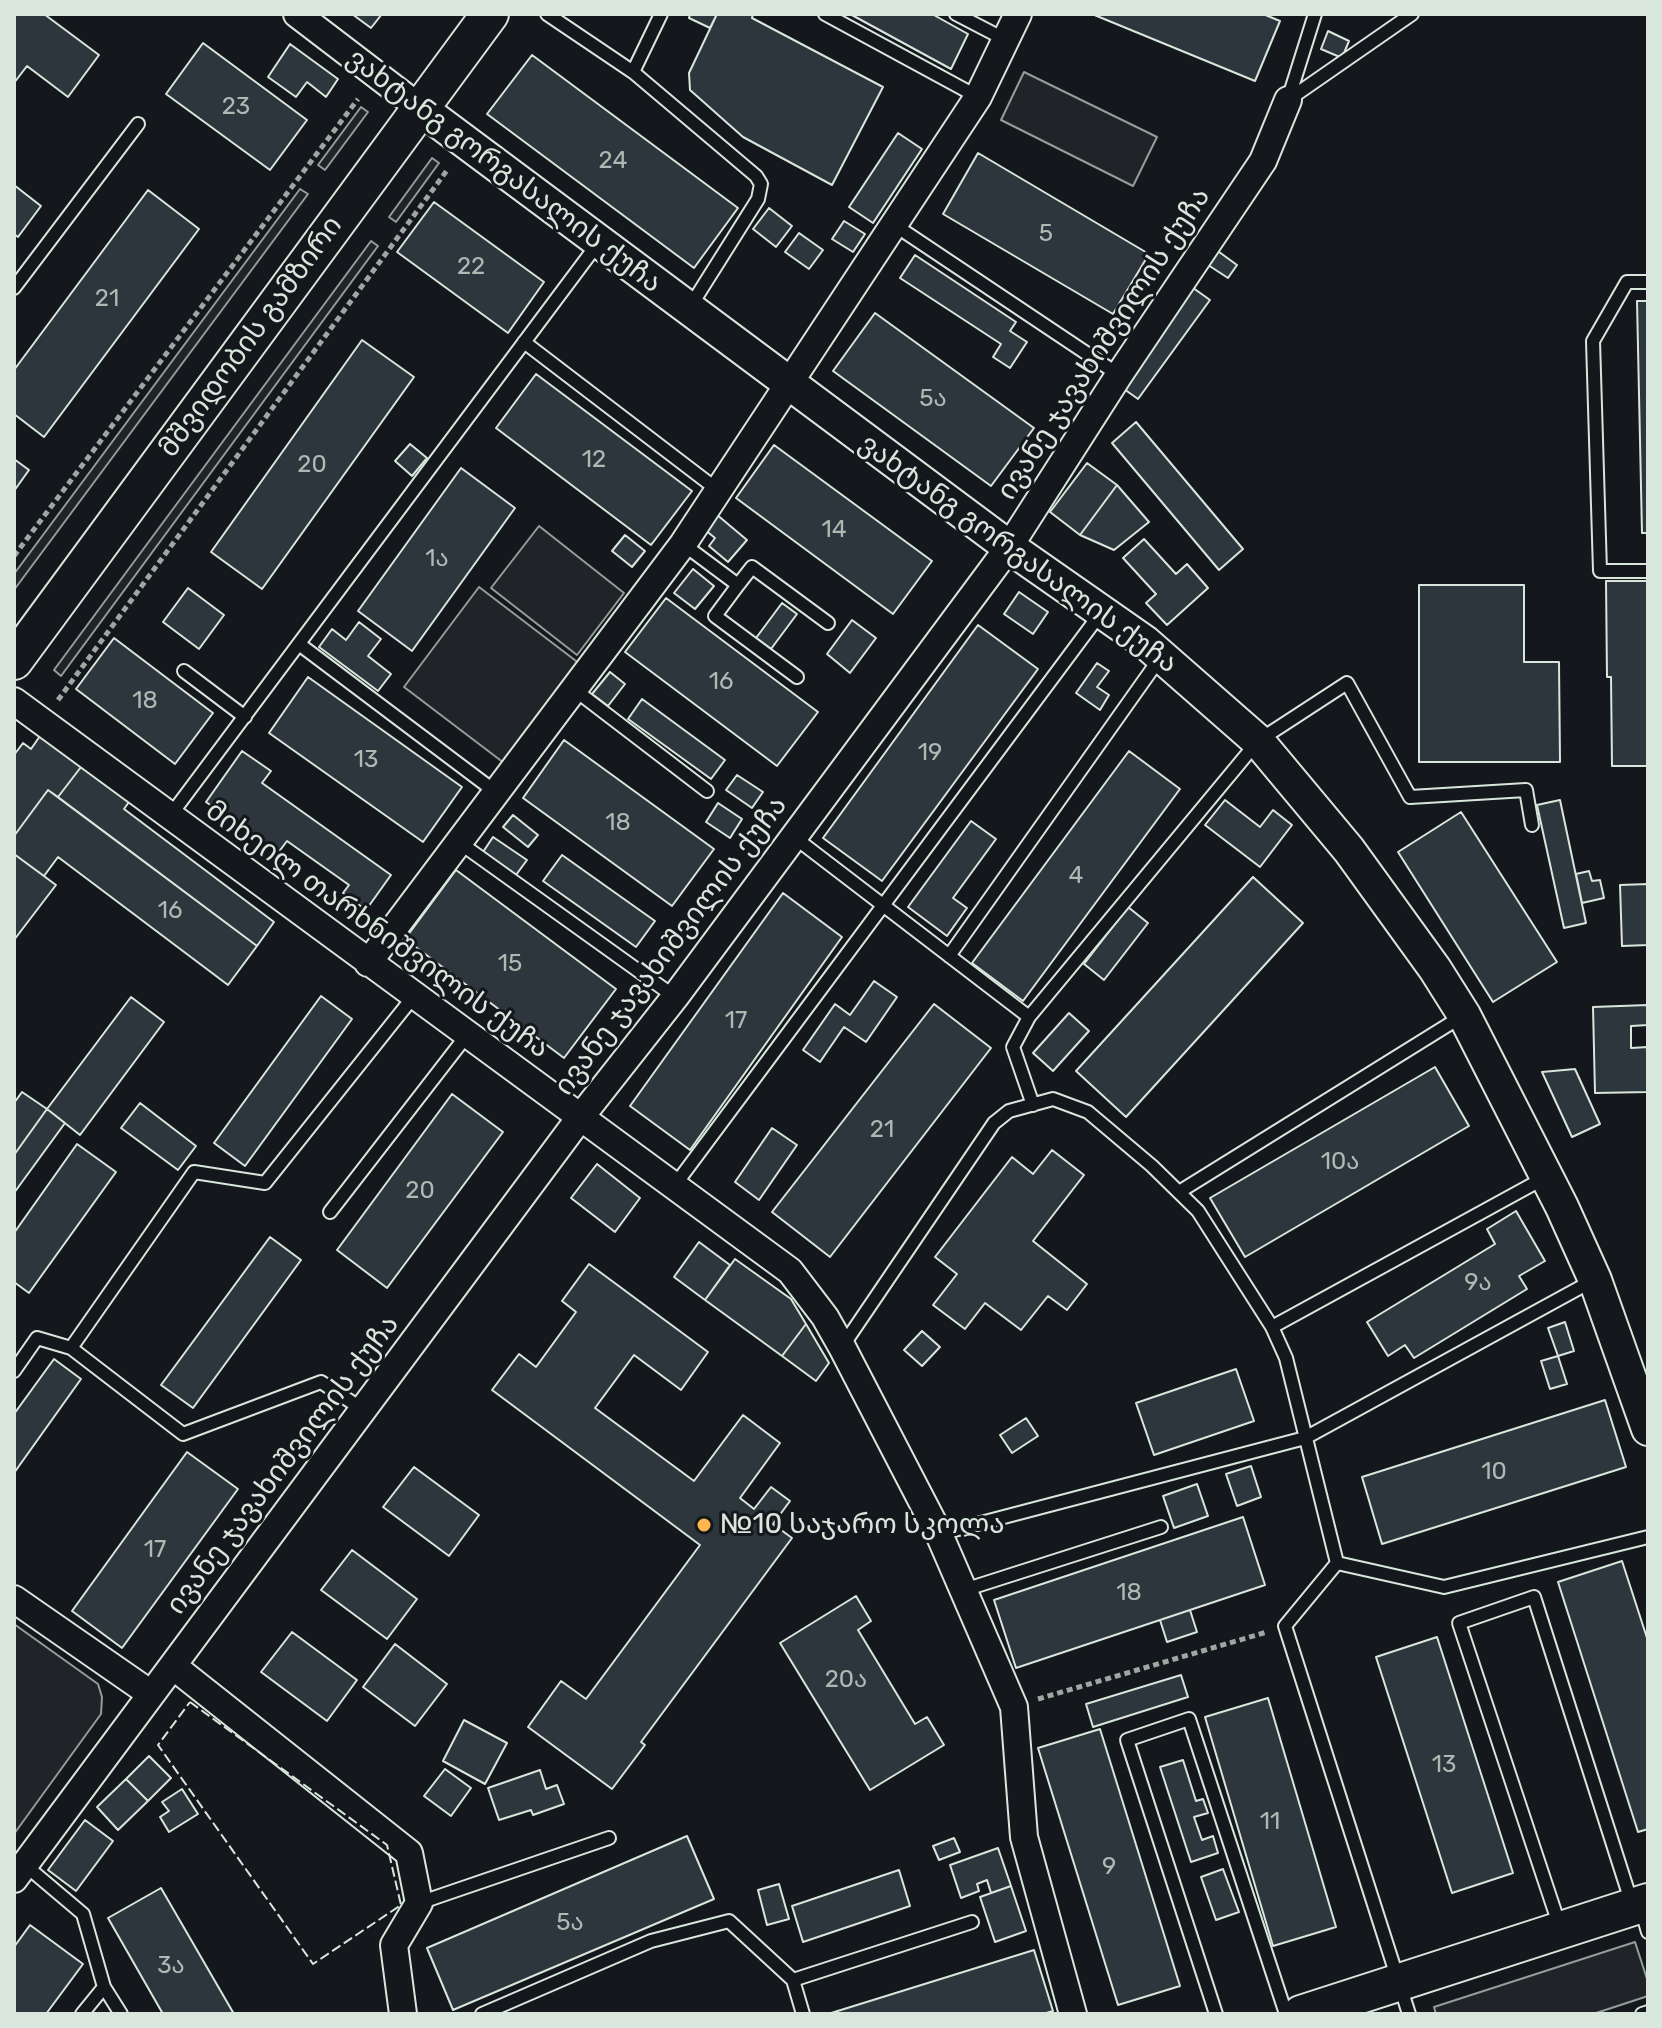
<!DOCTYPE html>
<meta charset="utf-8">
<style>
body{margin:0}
#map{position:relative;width:1662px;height:2028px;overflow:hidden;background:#14181c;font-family:Rubik,sans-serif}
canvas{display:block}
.frame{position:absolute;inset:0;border:16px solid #d8e6dc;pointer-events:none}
</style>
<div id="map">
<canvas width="1662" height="2028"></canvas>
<div class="frame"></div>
</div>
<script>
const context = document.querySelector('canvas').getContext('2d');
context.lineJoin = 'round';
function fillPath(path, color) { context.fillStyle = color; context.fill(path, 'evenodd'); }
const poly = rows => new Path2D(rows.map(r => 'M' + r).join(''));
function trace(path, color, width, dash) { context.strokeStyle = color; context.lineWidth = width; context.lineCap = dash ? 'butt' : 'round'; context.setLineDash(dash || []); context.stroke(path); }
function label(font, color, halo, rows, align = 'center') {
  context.font = font + ' Rubik,"Noto Sans Georgian",sans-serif'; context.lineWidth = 6; context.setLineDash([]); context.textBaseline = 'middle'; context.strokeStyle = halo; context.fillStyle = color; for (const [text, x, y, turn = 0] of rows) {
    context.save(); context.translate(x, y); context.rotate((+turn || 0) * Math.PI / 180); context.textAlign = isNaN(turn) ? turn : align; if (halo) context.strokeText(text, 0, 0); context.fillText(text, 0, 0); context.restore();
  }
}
const green = poly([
 [1024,72,1157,137,1133,186,1001,120,1024,72],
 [361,107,368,112,325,170,318,165,361,107],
 [432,158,439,163,396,222,389,217,432,158],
 [300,189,308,194,14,590,14,574,300,189],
 [371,241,378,246,61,676,54,670,371,241],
 [539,526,624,593,577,655,491,588,539,526],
 [479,587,580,664,504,763,404,687,479,587],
 [14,1624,98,1684,102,1697,101,1714,14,1834,14,1624],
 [1635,1942,1648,1982,1648,1996,1593,2014,1436,2014,1434,2007,1635,1942]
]);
fillPath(green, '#202428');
trace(green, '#939e99', 2);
const building = poly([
 [14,14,44,14,99,55,68,97,27,66,14,83,14,14],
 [352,14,382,14,371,28,352,14],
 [690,14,717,14,710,28,689,18,690,14],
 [717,14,753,14,752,18,883,87,832,185,743,137,690,90,689,73,717,14],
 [850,14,932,14,968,34,951,69,850,14],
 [1092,14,1263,14,1280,21,1255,81,1092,14],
 [1328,31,1349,41,1342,58,1321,49,1328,31],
 [203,43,307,120,270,170,166,94,203,43],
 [290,44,338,79,326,97,307,82,296,97,268,77,290,44],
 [532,55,738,208,694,268,487,114,532,55],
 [898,133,922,149,873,223,849,207,898,133],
 [978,153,1149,254,1113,314,943,214,978,153],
 [14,185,41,206,18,237,14,234,14,185],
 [148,190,199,229,44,437,14,414,14,370,148,190],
 [434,202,544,282,508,333,397,252,434,202],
 [769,208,792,226,776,247,753,229,769,208],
 [844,221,865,234,853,252,832,239,844,221],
 [799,233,823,250,809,269,785,252,799,233],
 [1215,249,1237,265,1228,278,1205,263,1215,249],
 [915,255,1016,322,1010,331,1027,342,1010,368,993,357,1001,344,900,278,915,255],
 [1189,285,1210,300,1138,399,1117,384,1189,285],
 [1637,301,1648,301,1648,533,1642,533,1637,301],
 [875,313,1034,428,991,486,833,371,875,313],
 [362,340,414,377,262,589,211,552,362,340],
 [536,374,692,491,651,545,496,428,536,374],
 [1136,422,1243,549,1219,570,1112,443,1136,422],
 [410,444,427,458,412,476,395,461,410,444],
 [774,445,932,561,893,614,736,498,774,445],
 [14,459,29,470,14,491,14,459],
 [1087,463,1117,485,1080,535,1050,512,1087,463],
 [461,468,515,508,412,651,358,611,461,468],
 [1117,485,1149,522,1114,550,1080,535,1117,485],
 [716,514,747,540,728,562,709,546,715,538,704,529,716,514],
 [625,535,645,551,632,567,612,551,625,535],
 [1144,539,1176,574,1187,564,1208,588,1167,625,1146,603,1156,594,1123,558,1144,539],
 [693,569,714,586,695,609,674,593,693,569],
 [1606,581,1648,581,1648,766,1612,766,1611,677,1607,677,1606,581],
 [1419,585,1524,585,1524,662,1559,662,1560,762,1419,762,1419,585],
 [188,588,224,615,199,649,163,622,188,588],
 [1019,592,1048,612,1033,634,1004,614,1019,592],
 [666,598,818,712,777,766,625,652,666,598],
 [782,603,797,614,771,649,756,638,782,603],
 [852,620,876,638,850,673,827,654,852,620],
 [359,622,381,639,368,656,391,674,378,691,319,647,332,629,346,640,359,622],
 [978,625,1038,669,882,881,823,838,978,625],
 [114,638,213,713,175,764,76,689,114,638],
 [1097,663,1109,671,1097,687,1109,695,1100,710,1076,693,1097,663],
 [610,672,625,684,608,706,592,694,610,672],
 [308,677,462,787,423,842,269,733,308,677],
 [642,699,725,760,711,779,628,719,642,699],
 [40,736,81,767,58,797,48,790,14,836,14,755,23,743,31,749,40,736],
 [564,740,714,849,672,906,523,798,564,740],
 [242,751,271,771,262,783,391,875,366,910,343,893,349,885,287,841,278,853,206,802,242,751],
 [1129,751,1180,789,1023,1001,972,963,1129,751],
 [81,767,129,802,124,809,274,922,257,946,58,797,81,767],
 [737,775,763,792,752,808,726,790,737,775],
 [48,790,257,946,228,985,58,857,44,876,14,854,14,836,48,790],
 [1225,800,1260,827,1273,810,1292,825,1260,867,1205,825,1225,800],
 [1560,800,1586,923,1564,928,1537,805,1560,800],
 [718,803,742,819,730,838,706,822,718,803],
 [1461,812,1557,962,1493,1002,1398,852,1461,812],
 [513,815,538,835,528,847,503,827,513,815],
 [971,821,996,839,953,898,967,908,947,936,908,907,971,821],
 [493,837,527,860,516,875,483,852,493,837],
 [14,854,56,885,14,940,14,854],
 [562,855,655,921,636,947,543,881,562,855],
 [456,870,616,989,564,1058,405,939,456,870],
 [1589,871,1592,881,1600,880,1604,898,1582,903,1576,874,1589,871],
 [1253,877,1303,923,1126,1117,1076,1071,1253,877],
 [1648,884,1648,945,1622,946,1620,885,1648,884],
 [783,893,842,937,690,1150,630,1106,783,893],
 [1128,907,1148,923,1104,980,1084,964,1128,907],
 [874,981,897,997,866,1042,844,1027,820,1062,803,1050,835,1004,850,1015,874,981],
 [321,996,352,1019,245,1166,214,1143,321,996],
 [131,997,164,1022,80,1135,47,1109,131,997],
 [934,1004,991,1048,830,1257,772,1212,934,1004],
 [1648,1005,1648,1025,1631,1026,1631,1048,1648,1047,1648,1092,1595,1093,1593,1007,1648,1005],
 [1069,1013,1089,1031,1053,1071,1033,1053,1069,1013],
 [1435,1067,1469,1126,1245,1257,1210,1198,1435,1067],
 [1575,1069,1600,1124,1572,1137,1542,1072,1575,1069],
 [22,1092,47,1109,14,1155,14,1103,22,1092],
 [452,1094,503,1132,387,1288,337,1250,452,1094],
 [140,1103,196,1146,178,1170,121,1128,140,1103],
 [47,1109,65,1123,14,1193,14,1155,47,1109],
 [772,1128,797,1145,759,1200,735,1182,772,1128],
 [77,1144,116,1172,29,1293,14,1282,14,1233,77,1144],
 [1052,1150,1084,1175,1033,1241,1087,1284,1067,1310,1048,1296,1021,1330,985,1303,965,1329,933,1305,957,1274,935,1257,1012,1157,1033,1174,1052,1150],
 [597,1164,640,1198,615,1232,571,1198,597,1164],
 [1516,1211,1545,1261,1519,1276,1527,1289,1414,1358,1405,1345,1388,1356,1367,1322,1495,1244,1487,1229,1516,1211],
 [270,1237,301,1260,193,1408,161,1385,270,1237],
 [699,1242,730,1265,705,1300,674,1277,699,1242],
 [735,1259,791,1299,806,1324,782,1356,705,1300,735,1259],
 [589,1264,708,1352,681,1390,634,1355,595,1408,694,1481,743,1415,780,1443,740,1498,754,1509,771,1487,790,1501,773,1524,792,1538,641,1742,645,1745,612,1789,528,1727,561,1681,586,1699,700,1545,492,1390,519,1354,536,1367,576,1312,562,1301,589,1264],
 [1565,1322,1574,1351,1558,1356,1548,1328,1565,1322],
 [806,1324,829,1363,816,1381,782,1356,806,1324],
 [922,1331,940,1347,922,1366,904,1350,922,1331],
 [1558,1356,1567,1384,1550,1389,1541,1361,1558,1356],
 [54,1359,81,1379,14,1473,14,1414,54,1359],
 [1236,1369,1254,1421,1154,1455,1136,1403,1236,1369],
 [1605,1400,1626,1467,1382,1544,1362,1477,1605,1400],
 [1026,1418,1038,1436,1012,1453,1000,1435,1026,1418],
 [187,1452,238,1489,122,1648,72,1611,187,1452],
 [1251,1466,1261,1497,1237,1506,1226,1474,1251,1466],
 [414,1467,479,1515,449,1556,383,1507,414,1467],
 [1197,1484,1208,1516,1174,1528,1163,1496,1197,1484],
 [1243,1517,1265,1585,1016,1668,994,1600,1243,1517],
 [352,1550,417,1599,387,1639,321,1590,352,1550],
 [1622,1561,1648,1641,1648,1829,1638,1832,1558,1582,1622,1561],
 [856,1596,871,1621,858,1630,915,1724,927,1717,944,1745,870,1790,780,1643,856,1596],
 [1190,1610,1197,1632,1167,1642,1160,1620,1190,1610],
 [292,1632,357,1680,327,1721,261,1672,292,1632],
 [1437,1637,1513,1873,1452,1893,1376,1657,1437,1637],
 [395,1644,447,1684,415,1726,363,1687,395,1644],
 [1181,1675,1188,1697,1093,1727,1086,1704,1181,1675],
 [1268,1698,1336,1927,1273,1946,1205,1717,1268,1698],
 [464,1720,507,1743,485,1784,443,1761,464,1720],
 [1100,1729,1180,1986,1118,2005,1038,1748,1100,1729],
 [149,1756,171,1778,148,1801,126,1779,149,1756],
 [1183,1760,1196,1801,1203,1799,1208,1813,1194,1817,1202,1840,1213,1836,1218,1853,1191,1862,1160,1767,1183,1760],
 [445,1769,471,1788,451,1816,424,1796,445,1769],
 [540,1770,546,1789,557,1785,564,1804,533,1815,531,1810,499,1820,488,1788,540,1770],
 [126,1779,148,1801,118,1830,97,1807,126,1779],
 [182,1789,198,1814,169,1832,160,1817,169,1811,162,1802,182,1789],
 [85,1820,113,1841,76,1891,48,1870,85,1820],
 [687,1836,714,1899,453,2010,427,1948,687,1836],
 [954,1838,960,1852,939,1860,933,1846,954,1838],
 [998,1848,1011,1886,991,1893,987,1880,977,1884,979,1891,961,1898,950,1865,998,1848],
 [1223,1869,1239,1912,1216,1920,1201,1877,1223,1869],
 [899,1870,910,1906,803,1942,792,1906,899,1870],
 [779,1884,789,1919,767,1925,758,1890,779,1884],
 [1011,1886,1026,1931,995,1942,980,1897,1011,1886],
 [161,1888,234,2014,163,2014,108,1918,161,1888],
 [30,1925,83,1964,46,2014,14,2014,14,1947,30,1925],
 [1034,1950,1053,2011,1043,2014,828,2014,1034,1950]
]);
fillPath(building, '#2c363c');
trace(building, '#d8e6dc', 2);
const service = poly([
 [547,14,633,72,756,176,761,184,758,199,690,307],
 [825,14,978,97],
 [956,14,1006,40],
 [633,72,661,14],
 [1288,100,1412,14],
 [1288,100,1315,14],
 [896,226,1119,375],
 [1648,282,1627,282,1593,341,1600,571,1648,571],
 [14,288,138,124],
 [524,342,719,491],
 [683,544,738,585,752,567,828,623],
 [738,585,715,616,797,677],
 [299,644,497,793],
 [184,671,245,717],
 [575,690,707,791],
 [170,816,599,242],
 [794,837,1029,1017],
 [460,843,675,997],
 [949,956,1160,658],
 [1033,1105,1013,1047,1029,1017,1258,741,1347,683,1410,797,1526,790,1532,825],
 [675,1185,1100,614],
 [1179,1192,1464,1015],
 [330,1212,467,1035],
 [1272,1327,1546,1177],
 [842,1347,994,1123,1009,1111,1053,1099,1088,1112,1152,1166,1198,1211,1272,1327,1286,1358,1337,1563,1444,1587,1648,1537],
 [71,1348,183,1434,321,1382,365,1411],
 [14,1371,37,1338,71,1348,194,1172,265,1183,414,996],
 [939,1534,1305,1438,1592,1281],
 [1337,1563,1285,1626,1409,2014],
 [964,1590,1161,1527],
 [25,1865,83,1914,104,1987],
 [419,1903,609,1838],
 [1641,1908,1648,1932],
 [1560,1927,1459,1623,1534,1597,1632,1904],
 [82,2014,104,1987,121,2014],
 [482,2014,651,1941,729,1921,793,1980],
 [803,2014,793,1980,972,1922],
 [1216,2014,1127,1740,1189,1719,1286,2014],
 [1642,2014,1648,2012]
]);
const minor = poly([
 [297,14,420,108],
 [14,701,790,1271,825,1317,842,1347,939,1534,1014,1707,1024,1837,1073,2014],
 [368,963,683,544,978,97,1018,14],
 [14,1599,151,1694],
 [173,1666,409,1853,419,1903,394,1945,403,2014],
 [14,1879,579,1119,675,997,1009,547,1119,375,1263,161,1288,100]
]);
const tertiary = poly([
 [420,108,1009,547,1145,642,1258,741,1349,850,1435,969,1464,1015,1562,1207,1595,1280,1648,1429]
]);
const secondary = poly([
 [14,661,490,14],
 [1301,2014,1648,1902]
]);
trace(service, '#d8e6dc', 16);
trace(minor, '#d8e6dc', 30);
trace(tertiary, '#d8e6dc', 36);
trace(secondary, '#d8e6dc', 40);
trace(poly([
 [14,556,358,99],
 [58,700,448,169],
 [1038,1699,1267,1632]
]), '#9da8a2', 5, [6, 4]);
trace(service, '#14181c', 12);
trace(minor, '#14181c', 26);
trace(tertiary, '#14181c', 32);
trace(secondary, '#14181c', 36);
trace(poly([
 [190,1702,387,1845,401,1905,313,1964,158,1745,190,1702]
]), '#d8e6dc', 2, [10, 4]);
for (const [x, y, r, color] of [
 [704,1525,8,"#ffb74d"]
]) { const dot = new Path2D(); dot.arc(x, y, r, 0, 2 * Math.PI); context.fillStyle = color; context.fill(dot); trace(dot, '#14181c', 3); }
label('24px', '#adbab4', null, [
 ["23",236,107],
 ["24",613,161],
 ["5",1046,234],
 ["22",471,267],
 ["21",107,299],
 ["5ა",933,399],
 ["12",594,460],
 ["20",312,465],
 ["14",834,530],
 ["1ა",437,559],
 ["16",721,682],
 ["18",145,701],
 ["19",930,753],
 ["13",366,760],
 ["18",618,823],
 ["4",1076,876],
 ["16",170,911],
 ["15",510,964],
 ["17",736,1021],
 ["21",882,1130],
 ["10ა",1340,1162],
 ["20",420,1191],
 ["9ა",1478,1283],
 ["10",1494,1472],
 ["17",155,1550],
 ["18",1129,1593],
 ["20ა",846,1680],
 ["13",1444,1765],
 ["11",1270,1822],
 ["9",1109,1867],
 ["5ა",570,1923],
 ["3ა",171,1966]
]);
label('28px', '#d8e6dc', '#14181c', [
 ["ვახტანგ გორგასალის ქუჩა",504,171,37],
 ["მშვიდობის გამზირი",251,337,-54],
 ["ივანე ჯავახიშვილის ქუჩა",1104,344,-57],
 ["ვახტანგ გორგასალის ქუჩა",1018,554,36],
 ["მიხეილ თარხნიშვილის ქუჩა",377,930,36],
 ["ივანე ჯავახიშვილის ქუჩა",671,946,-53],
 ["ივანე ჯავახიშვილის ქუჩა",283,1465,-53]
]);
label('28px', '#d8e6dc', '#14181c', [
 ["№10 საჯარო სკოლა",720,1525]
], 'left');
</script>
